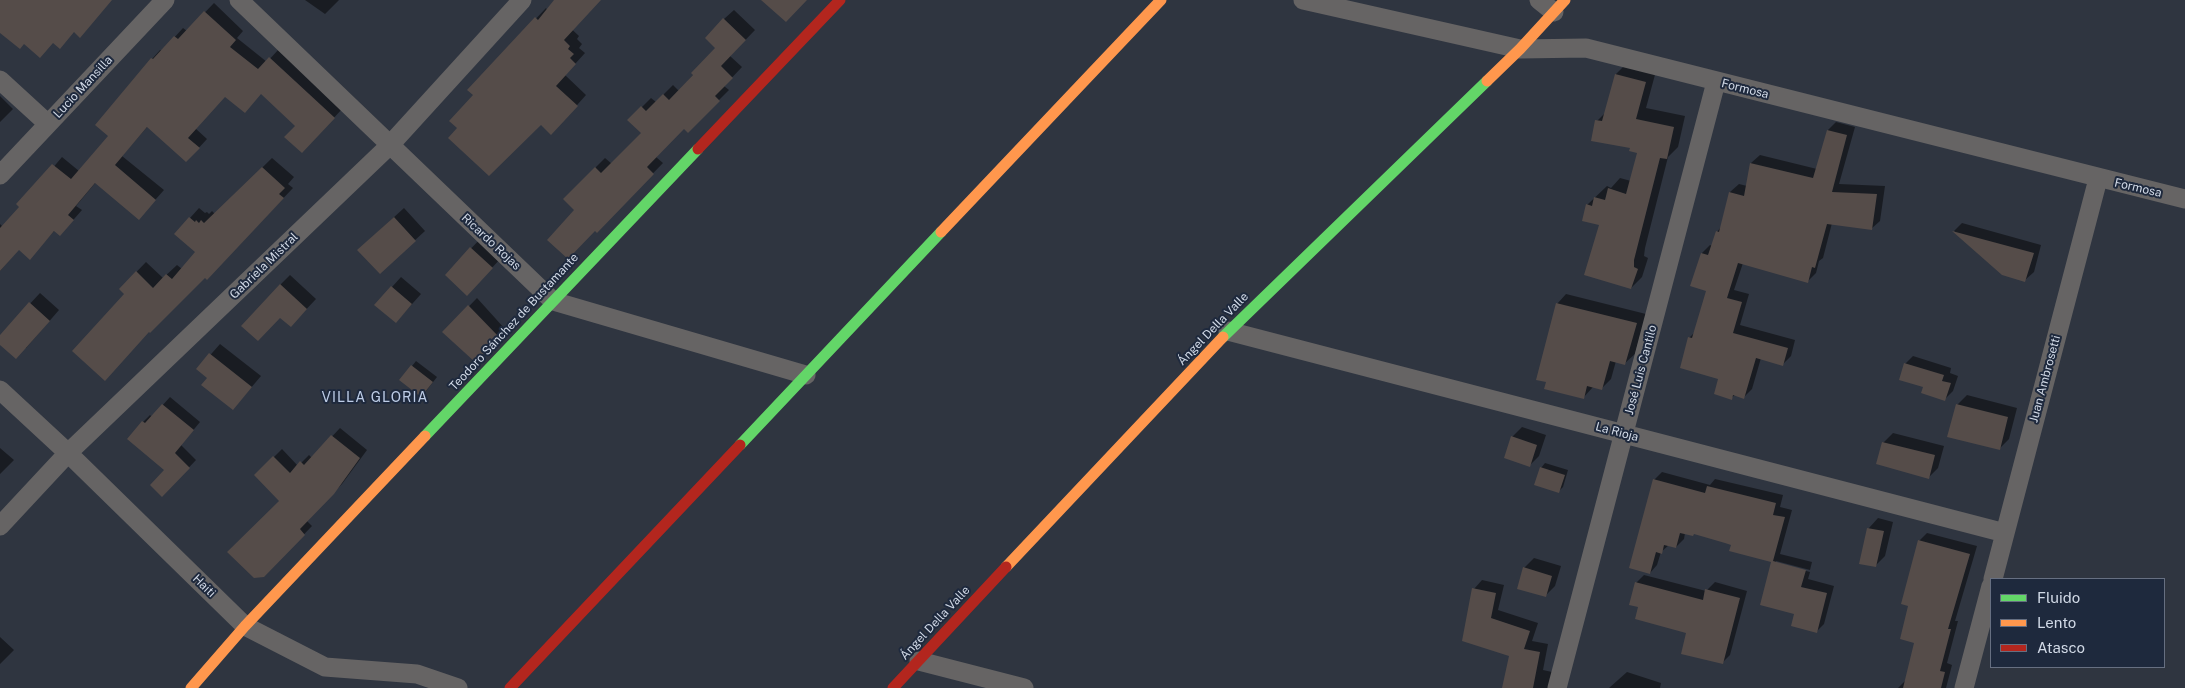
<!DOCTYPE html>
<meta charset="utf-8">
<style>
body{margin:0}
#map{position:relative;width:2185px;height:688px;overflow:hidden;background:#2f3540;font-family:"Public Sans",sans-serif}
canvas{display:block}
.legend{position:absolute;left:1990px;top:578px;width:175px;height:90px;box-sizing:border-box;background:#1e293d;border:1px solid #666f81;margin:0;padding:6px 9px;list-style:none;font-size:15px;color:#d1d9e6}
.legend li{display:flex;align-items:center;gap:10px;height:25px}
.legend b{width:25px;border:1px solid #666f81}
</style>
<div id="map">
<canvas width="2185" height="688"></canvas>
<ul class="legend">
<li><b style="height:6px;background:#63d668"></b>Fluido</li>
<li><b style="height:6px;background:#ff974d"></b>Lento</li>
<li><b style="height:6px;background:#b3261e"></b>Atasco</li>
</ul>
</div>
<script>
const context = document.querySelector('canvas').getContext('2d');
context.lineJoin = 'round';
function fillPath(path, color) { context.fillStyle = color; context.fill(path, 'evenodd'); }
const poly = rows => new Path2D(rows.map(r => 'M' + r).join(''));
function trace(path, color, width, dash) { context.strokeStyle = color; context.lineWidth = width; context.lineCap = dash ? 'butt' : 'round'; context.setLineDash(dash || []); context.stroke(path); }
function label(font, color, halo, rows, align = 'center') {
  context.font = font + ' "Public Sans",sans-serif'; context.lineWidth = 4; context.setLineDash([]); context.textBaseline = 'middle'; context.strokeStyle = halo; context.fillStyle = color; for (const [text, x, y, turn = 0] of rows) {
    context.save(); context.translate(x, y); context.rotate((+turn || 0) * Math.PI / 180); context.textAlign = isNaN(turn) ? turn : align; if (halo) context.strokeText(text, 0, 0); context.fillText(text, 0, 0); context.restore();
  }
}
fillPath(poly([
 [305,0,339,0,325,14],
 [214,3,243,31,237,38,267,62,278,50,342,109,311,143,297,126,261,93,226,95,195,128,207,139,195,152,148,126,122,156,164,190,139,218,96,182,76,206,82,210,60,235,55,230,30,258,19,249,0,271,0,224,3,227,62,157,79,171,110,136,152,59,160,50,162,51,183,28,187,31],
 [546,8,548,11,550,9,579,36,577,39,582,44,579,48,585,53,565,75,586,95,561,123,459,128,475,95,469,90],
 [734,10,755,30,730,56,742,67,724,86,729,90,688,131,684,127,656,157,663,163,597,231,564,199,605,158,612,164,642,133,629,120,651,98,656,102,673,85,679,91,717,48,724,19],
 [1627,63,1656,71,1646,108,1685,116,1678,147,1668,157,1645,248,1644,256,1648,258,1642,277,1631,288,1601,224,1587,205,1607,186,1611,188,1620,178,1631,181,1638,152,1597,121,1606,112,1616,74],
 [0,96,13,109,0,122],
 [1836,122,1855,127,1839,184,1885,186,1880,221,1871,229,1832,223,1823,258,1819,261,1816,273,1808,281,1743,263,1734,290,1749,294,1740,325,1795,340,1791,356,1782,365,1761,358,1752,389,1744,397,1735,395,1731,398,1720,378,1689,338,1695,332,1707,290,1702,253,1710,245,1712,246,1717,232,1721,227,1730,192,1739,184,1747,186,1751,163,1760,155,1817,169,1828,130],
 [272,158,294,177,288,184,293,188,217,268,205,277,189,293,126,294,120,289,146,262,163,278,177,265,182,269,197,252,190,218,199,208,205,213,207,212,209,214,212,211,215,214],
 [404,208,425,231,380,272,369,240],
 [1962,223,2041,245,2034,272,2025,280,2002,274,1954,231],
 [481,238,502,257,477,284,446,275],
 [290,275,316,299,300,316,280,285],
 [401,277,421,294,396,322,392,287],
 [40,293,59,310,26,348,0,343,0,336],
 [1566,294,1646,314,1635,354,1625,363,1616,361,1611,379,1601,389,1593,387,1583,398,1557,304],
 [477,298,505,329,475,360,444,332],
 [220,344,261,376,233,409,208,377,198,369],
 [1913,356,1951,368,1950,373,1958,376,1953,391,1945,399,1925,386,1905,364],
 [416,361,437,377,426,391,401,380],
 [1967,395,2017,408,2009,439,1999,449,1957,405],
 [170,397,200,422,181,445,196,460,162,496,166,470,143,422,150,415,152,417],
 [1522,427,1546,435,1539,456,1529,466,1512,437],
 [340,428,367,450,342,484,307,521,312,526,264,576,281,500,256,475,282,449,298,466,309,455,312,458],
 [1893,433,1944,446,1938,468,1928,478,1883,443],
 [0,448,14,460,0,474],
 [1545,463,1568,470,1563,487,1559,491,1541,468],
 [1662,472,1710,485,1715,479,1783,495,1780,507,1792,510,1780,554,1812,562,1810,570,1776,561,1776,563,1810,572,1808,579,1834,586,1824,624,1816,632,1795,613,1773,561,1732,544,1695,533,1685,533,1684,539,1676,547,1669,545,1661,552,1657,565,1650,573,1654,480],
 [1878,518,1893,522,1885,556,1875,566,1861,563,1869,528],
 [1927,533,1977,546,1955,621,1958,621,1947,663,1952,665,1946,688,1898,688,1906,680,1916,642,1910,605,1919,541],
 [1534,558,1561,566,1555,586,1545,596,1524,568],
 [1644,575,1706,591,1715,582,1747,591,1730,655,1722,663,1688,632,1639,606,1636,583],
 [1482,580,1504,585,1498,610,1538,623,1532,641,1548,644,1543,670,1552,672,1549,688,1503,688,1511,656,1474,589],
 [0,637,14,650,0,664],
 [1627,672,1661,683,1660,688,1609,688]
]), '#0007');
fillPath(poly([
 [0,0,112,0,80,38,74,32,60,49,53,43,40,58,24,44,20,49,0,33],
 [554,0,601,0,564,40,570,46,568,49,574,54,570,58,576,64,556,86,578,106,551,135,541,125,489,176,448,138,457,128,449,121,473,95,467,90,535,17,538,20],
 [761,0,807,0,786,22],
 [204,11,236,40,230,47,258,69,269,57,335,118,302,153,284,137,295,126,261,94,245,113,225,97,188,138,200,148,186,162,147,127,115,165,156,200,139,220,95,183,68,215,74,220,60,236,54,231,30,260,19,250,0,271,0,228,19,207,16,204,52,164,71,179,108,136,95,125,151,58,153,59,174,36,178,39],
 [723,18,746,40,721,66,733,78,715,96,720,101,688,133,684,129,647,167,654,174,597,233,595,231,568,259,547,240,574,210,563,199,595,167,601,173,641,133,627,120,641,106,646,111,663,94,669,100,693,75,691,73,715,48,705,38],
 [1615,74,1646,82,1636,119,1674,127,1667,159,1660,158,1634,260,1634,267,1638,269,1631,289,1584,275,1599,225,1582,221,1586,204,1592,206,1594,197,1605,200,1608,188,1626,194,1637,153,1629,151,1630,148,1591,141,1595,120,1602,121],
 [1827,130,1847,135,1832,192,1877,194,1872,230,1827,224,1815,268,1812,267,1808,283,1738,263,1727,298,1742,302,1733,333,1788,348,1783,366,1756,358,1744,399,1733,395,1732,400,1714,394,1718,379,1680,368,1688,337,1692,338,1706,291,1690,286,1701,253,1708,255,1716,231,1719,232,1729,192,1744,196,1750,163,1813,178],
 [262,167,285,188,279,194,284,198,207,280,205,278,150,333,149,332,105,381,72,351,124,294,119,289,136,271,153,288,166,274,172,279,195,252,174,234,189,217,195,222,196,220,199,223,201,220,204,223],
 [394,217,416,241,380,274,357,250],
 [1952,231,2034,253,2025,282,2002,275],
 [470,247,493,268,467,296,445,275],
 [280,284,307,309,291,327,280,318,258,341,241,326],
 [391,286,412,304,396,323,374,305],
 [29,302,50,321,16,359,0,345,0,335],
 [1556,303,1637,323,1625,365,1610,361,1602,390,1587,386,1584,399,1544,389,1546,382,1536,380],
 [468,305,499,337,475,362,442,332],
 [209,353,252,387,233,410,201,385,207,378,196,369],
 [1904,363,1944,375,1942,381,1951,383,1945,401,1921,393,1923,387,1899,380],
 [411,365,433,382,421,397,399,380],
 [162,404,194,430,175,453,190,468,162,497,150,485,164,470,127,439,142,421,145,423],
 [1956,404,2008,417,2000,450,1947,437],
 [331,435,360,458,334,494,300,529,305,535,264,577,254,578,227,552,279,501,254,475,273,456,290,473,300,461,304,465],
 [1511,436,1537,445,1530,467,1504,458],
 [1882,442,1935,455,1929,479,1876,464],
 [1540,467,1565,475,1559,493,1534,485],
 [1653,479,1705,493,1707,486,1776,503,1773,515,1785,517,1773,561,1806,570,1801,587,1827,593,1817,633,1791,626,1794,614,1760,605,1771,562,1729,551,1731,545,1725,543,1694,534,1693,536,1680,533,1676,548,1664,545,1662,554,1656,552,1650,574,1629,568],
 [1867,528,1884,531,1876,567,1859,564],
 [1918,540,1970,554,1948,629,1951,629,1940,671,1945,672,1941,688,1903,688,1914,643,1900,639,1908,606,1901,604],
 [1523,567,1552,576,1546,597,1517,589],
 [1635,582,1703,600,1705,589,1740,598,1723,664,1681,654,1686,633,1635,619,1638,607,1629,605],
 [1472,588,1496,593,1491,618,1530,631,1524,649,1540,652,1533,688,1502,688,1509,656,1462,641]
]), '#554c49');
trace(poly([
 [239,0,553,301,806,375],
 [1303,0,1520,49,1586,48,2185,199],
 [1539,0,1554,12],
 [0,80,48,124],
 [0,175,165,0],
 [1228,331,2005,533],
 [0,390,68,453,245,626,325,667,417,674,458,688],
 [0,526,68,453,389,146,522,0],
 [1993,579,2098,179],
 [919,661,1024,688],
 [1557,688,1716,82],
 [1964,688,1991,586]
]), '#666464', 19);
trace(poly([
 [1223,337,1487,81],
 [425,436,698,149],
 [740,445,941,232]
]), '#63d668', 11);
trace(poly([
 [1487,81,1520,49,1565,0],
 [941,232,1161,0],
 [1006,567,1223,337],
 [191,688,245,626,425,436]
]), '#ff974d', 11);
trace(poly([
 [698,149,840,0],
 [510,688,740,445],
 [893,688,1006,567]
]), '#b3261e', 11);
label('12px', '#d1d9e6', '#1e293d', [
 ["Lucio Mansilla",83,87,-47],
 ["Formosa",1745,89,14],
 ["Formosa",2138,188,13],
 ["Ricardo Rojas",491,242,43],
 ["Gabriela Mistral",264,266,-44],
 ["Teodoro Sánchez de Bustamante",514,322,-47],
 ["Ángel Della Valle",1213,329,-46],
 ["José Luis Cantilo",1641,370,-75],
 ["Juan Ambrosetti",2045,379,-75],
 ["La Rioja",1617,432,15],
 ["Haiti",204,586,44],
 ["Ángel Della Valle",935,623,-47]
]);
context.letterSpacing = '1px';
label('14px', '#bdcce6', '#1e293d', [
 ["VILLA GLORIA",375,398]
]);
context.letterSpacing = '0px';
</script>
